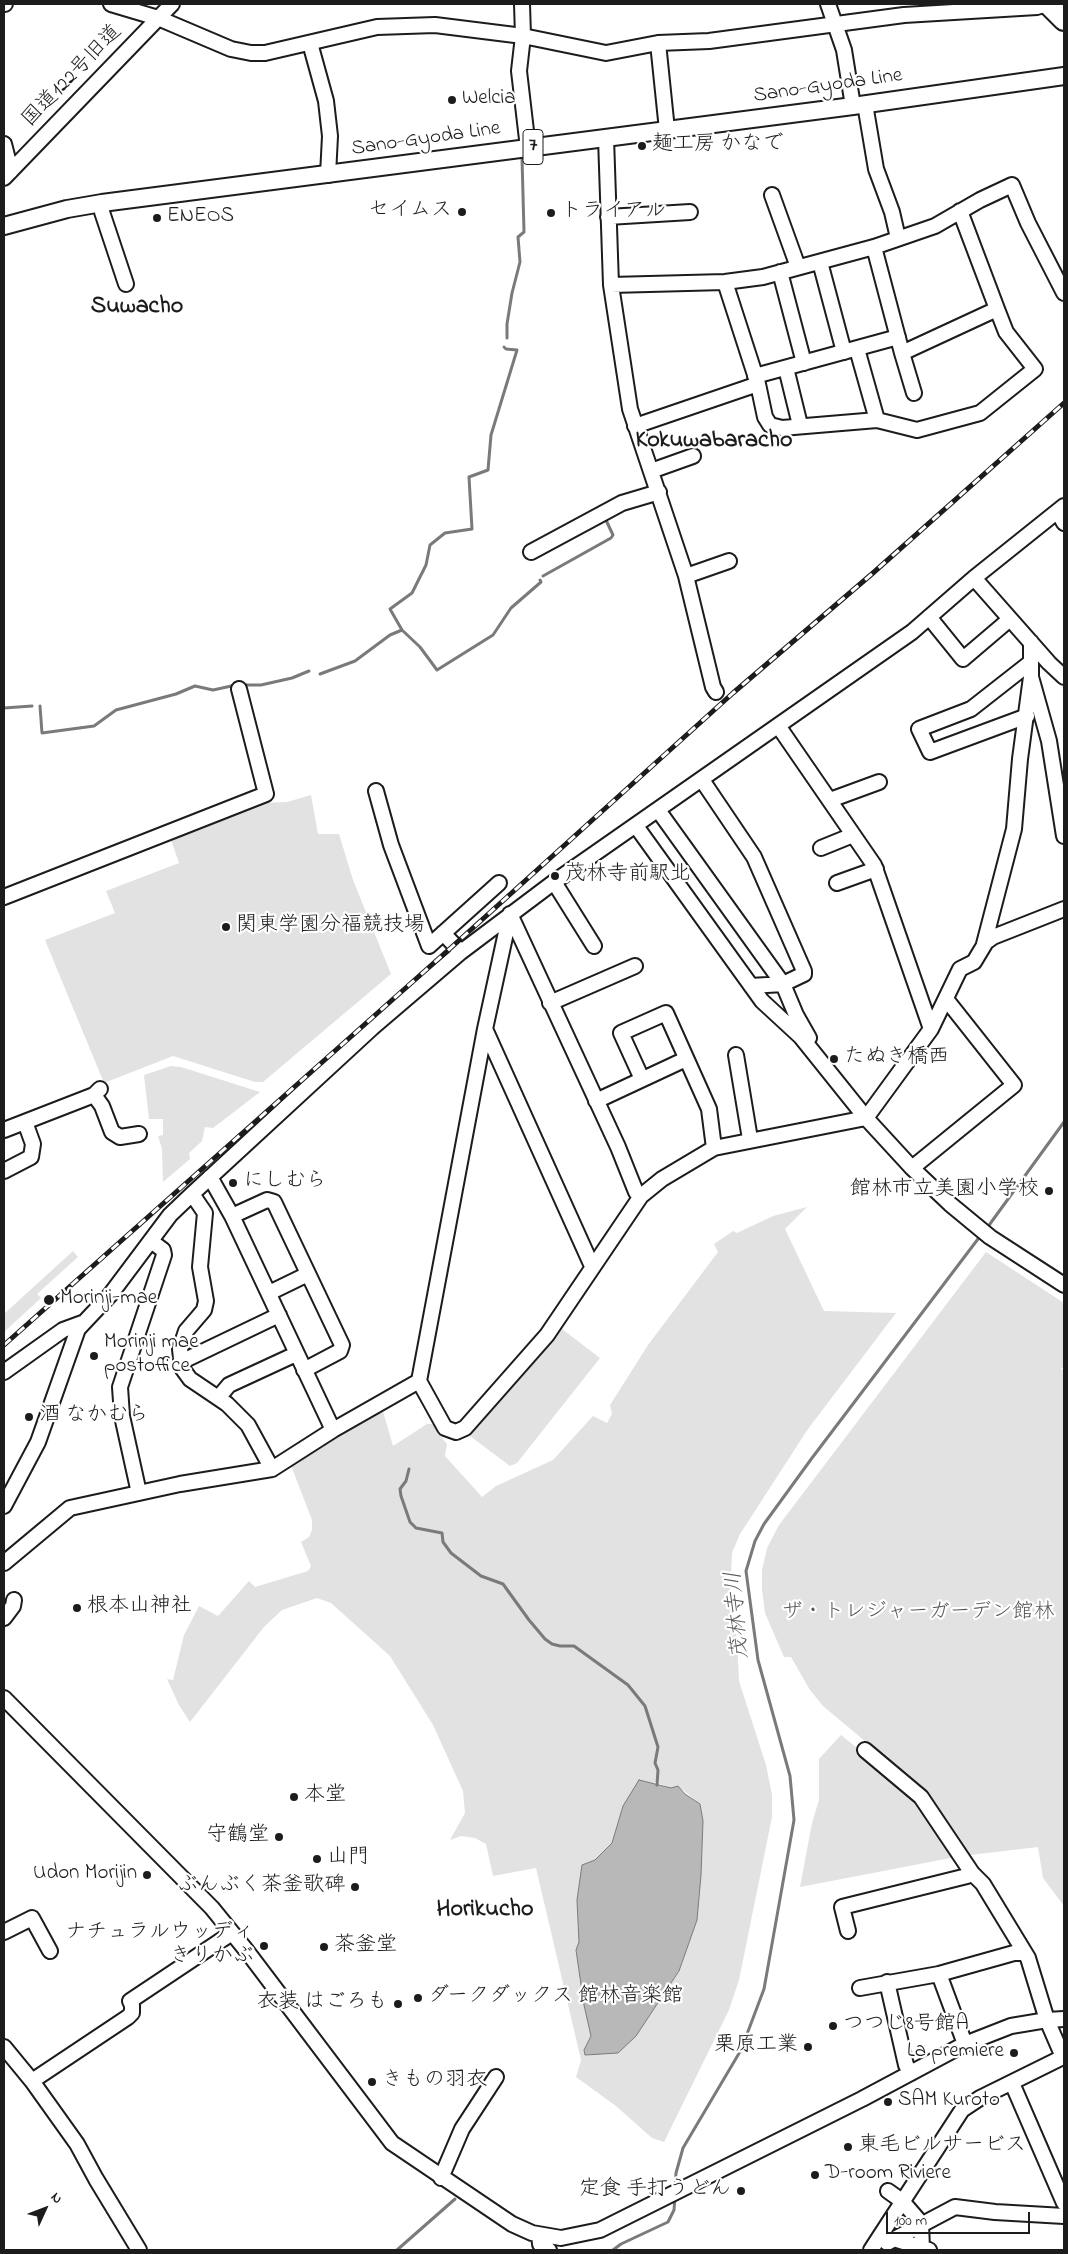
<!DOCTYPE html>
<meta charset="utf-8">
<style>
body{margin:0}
#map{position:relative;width:1068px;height:2254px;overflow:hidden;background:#fff;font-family:"Indie Flower",sans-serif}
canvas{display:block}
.frame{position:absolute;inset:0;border:5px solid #1c1c1c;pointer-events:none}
.north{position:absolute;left:20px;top:2184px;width:50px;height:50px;-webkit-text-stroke:4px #fff;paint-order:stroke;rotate:47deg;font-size:14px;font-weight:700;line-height:20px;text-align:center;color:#1c1c1c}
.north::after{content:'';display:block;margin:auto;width:18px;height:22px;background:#1c1c1c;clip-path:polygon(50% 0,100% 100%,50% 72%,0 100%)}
.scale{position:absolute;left:886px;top:2212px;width:144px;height:22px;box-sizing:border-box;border:2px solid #1c1c1c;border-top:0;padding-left:6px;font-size:15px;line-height:18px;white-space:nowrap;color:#1c1c1c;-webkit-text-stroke:4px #fff;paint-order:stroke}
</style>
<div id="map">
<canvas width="1068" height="2254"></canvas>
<div class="frame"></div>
<div class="north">N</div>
<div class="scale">100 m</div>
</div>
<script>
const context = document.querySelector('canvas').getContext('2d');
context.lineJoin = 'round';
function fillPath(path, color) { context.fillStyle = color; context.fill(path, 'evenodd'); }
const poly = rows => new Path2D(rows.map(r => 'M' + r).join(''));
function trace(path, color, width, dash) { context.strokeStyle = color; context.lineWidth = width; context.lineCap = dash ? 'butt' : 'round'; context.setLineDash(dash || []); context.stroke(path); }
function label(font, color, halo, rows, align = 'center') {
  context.font = font + ' "Indie Flower","Klee One",sans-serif'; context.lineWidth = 4.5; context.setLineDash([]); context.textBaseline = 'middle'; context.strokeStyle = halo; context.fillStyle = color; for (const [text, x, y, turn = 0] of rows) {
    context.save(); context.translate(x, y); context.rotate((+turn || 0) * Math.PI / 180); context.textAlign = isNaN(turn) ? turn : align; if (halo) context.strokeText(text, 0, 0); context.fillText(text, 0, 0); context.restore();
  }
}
fillPath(poly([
 [311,795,318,834,339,834,353,880,391,974,263,1082,255,1082,173,1056,104,1083,45,940,115,913,106,891,179,863,170,837,260,803,287,802],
 [171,1066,181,1067,260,1092,213,1128,205,1127,202,1141,189,1153,190,1159,163,1182,162,1149,158,1136,163,1135,163,1119,149,1119,144,1075],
 [807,1207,785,1229,824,1311,896,1313,808,1429,740,1534,732,1553,730,1595,737,1640,739,1681,766,1765,772,1795,772,1817,739,1980,729,2010,664,2142,652,2138,616,2106,576,2077,581,2060,536,1868,493,1876,486,1844,475,1838,461,1836,450,1840,465,1813,463,1791,433,1725,390,1656,331,1603,317,1598,282,1610,264,1627,190,1722,179,1705,167,1679,173,1680,184,1635,199,1606,218,1616,249,1581,255,1587,308,1571,311,1566,301,1542,309,1537,312,1530,312,1520,290,1463,382,1408,393,1446,427,1424,439,1424,437,1432,447,1444,445,1456,482,1497,496,1486,553,1460,593,1416,607,1423,612,1414,610,1405,648,1345,718,1252,714,1244,733,1231,737,1233,773,1216],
 [655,1782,671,1788,678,1786,700,1804,703,1821,701,1875,697,1920,679,1972,636,2036,600,2053,586,2055,584,2050,591,2036,584,2005,576,1950,579,1942,577,1900,582,1865,595,1860,612,1843,623,1806],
 [73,1251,78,1257,37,1294,41,1298,4,1332,4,1314],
 [986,1252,1064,1303,1064,1366,1061,1369,1064,1371,1064,1906,1043,1878,1038,1847,970,1855,927,1793,823,1706,810,1690,791,1657,784,1657,765,1613,762,1590,762,1570,767,1548,779,1525],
 [558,1326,600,1358,517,1463,510,1466,466,1433],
 [841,1735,905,1787,918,1801,956,1857,800,1887,812,1823,819,1800,819,1759]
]), '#e2e2e2');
const water = poly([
 [639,1780,671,1788,678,1786,685,1794,700,1804,703,1821,701,1875,697,1920,679,1971,636,2036,618,2053,585,2055,584,2050,591,2036,584,2005,576,1950,579,1942,577,1900,582,1865,595,1860,612,1843,623,1806,639,1780]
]);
fillPath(water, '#b8b8b8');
trace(water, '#7a7a7a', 1);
trace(poly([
 [507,338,507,324,512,293,520,262,518,237,524,232,522,158],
 [543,576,611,538,613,535,605,518],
 [402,630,390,609,412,593,426,565,430,545,445,533,472,529,469,477,488,470,491,435,517,350,506,349,504,347],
 [320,674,355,661,390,635,402,630,420,647,437,670,493,635,511,608,541,582,540,580],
 [242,685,261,685,292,678,309,671],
 [40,706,42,733,94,726,116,710,176,694,195,686,213,690,236,685],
 [4,708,32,706],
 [987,1228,1064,1122],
 [409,1469,406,1481,400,1489,401,1496,410,1522,416,1528,442,1533,443,1542,451,1553,481,1576,503,1584,529,1620,545,1639,552,1644,560,1646,574,1646,628,1685,645,1706,658,1747,655,1763,658,1770,657,1785],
 [675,2189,676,2173,683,2148,741,2050,764,1989,794,1820,790,1776,758,1660,746,1571,755,1541,764,1524,812,1458,981,1235],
 [397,2250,455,2199],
 [613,2250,621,2244,668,2222,674,2210,675,2197]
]), '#7a7a7a', 3);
const minor = poly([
 [4,4,5,4],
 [111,4,158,18,231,49,251,53,265,53,377,27,435,25,523,36,606,53,658,43,709,41,904,15,1037,7,1047,4],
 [522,4,523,36,519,71,528,148],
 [828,4,844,50,853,106],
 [310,43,326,101,330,136,328,175],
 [658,43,667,130],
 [865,104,876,169,892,212,898,238],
 [606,138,611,285,630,409,686,576,713,687,716,692],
 [4,144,11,171],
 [4,178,172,4],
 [772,195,798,267],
 [102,203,102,212,126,284],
 [608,217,690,212],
 [874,247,902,353,914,393],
 [820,262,844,352],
 [780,272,804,363],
 [725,282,758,384,765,417,770,425,782,428,877,420,917,430,980,413,1035,369,1006,332,997,309],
 [611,285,725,282,763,277,874,247,935,226,980,200,1012,185,1028,223,1064,293],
 [857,349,877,420],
 [902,353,997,309,960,211],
 [786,368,800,425],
 [755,376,898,337],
 [635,426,758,384],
 [651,471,693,456],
 [1058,512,1064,523],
 [531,552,622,503,659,492],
 [686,576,729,561],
 [974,578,1049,663,1064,677],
 [929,617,963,659,1010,619],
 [1031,642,1031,677,1049,741,1064,836],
 [1027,716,930,752,919,729,971,709,1031,662],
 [779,727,874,865,931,1029],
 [702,780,754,857,804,971,804,974,783,984,751,986],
 [376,791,391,845,429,946,499,883],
 [830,800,879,782],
 [658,810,783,984,796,1015,809,1038],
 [636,826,762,1001,801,1037,866,1118,912,1168,950,1204,990,1237,1064,1285],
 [821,848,853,835],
 [554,882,594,946],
 [837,883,876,869],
 [4,897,266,794,239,689],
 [510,914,485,1029,419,1381,445,1428,456,1432,465,1428,547,1335,641,1196,662,1179,714,1148,866,1118,931,1029,960,969,974,962,986,942,993,937,1064,909],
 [510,914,618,1147,636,1192,641,1196],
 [443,933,461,952],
 [986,942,984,944,1014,829,1020,759,1031,677],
 [550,1003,635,966],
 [485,1029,592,1266],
 [736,1055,750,1139],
 [642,1079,621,1033,666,1013,709,1109,714,1148],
 [94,1095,102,1106,112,1132,120,1137,139,1134],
 [596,1101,686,1059],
 [4,1130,94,1095,100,1089],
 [912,1168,1014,1085,946,999],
 [4,1171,31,1157,33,1144,25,1122],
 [210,1177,232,1216,333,1430],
 [192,1194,205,1213,200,1267,206,1301,204,1310,186,1331,180,1349,182,1368,190,1379,227,1404,248,1425,272,1469],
 [232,1216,267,1200,274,1202,342,1345,340,1351,304,1370],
 [269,1293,308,1274],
 [181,1362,279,1315],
 [4,1372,63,1330,82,1323],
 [218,1398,229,1385,296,1354],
 [139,1493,122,1416,120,1387,164,1255,163,1250,151,1241],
 [4,1506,38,1442,78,1329,110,1295,170,1215,192,1194,372,1028,461,952,554,882,912,632,974,578,1064,506],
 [4,1563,70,1508,180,1484,272,1469,333,1430,419,1381],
 [4,1618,13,1606,14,1600],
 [4,1698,212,1908,246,1950,392,2143,512,2224,532,2233,561,2238,600,2230,862,2099,965,2044,1011,2026,1047,2020,1064,2019],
 [865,1750,921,1797,972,1873,983,1884,1028,1958,1047,2020,1063,2057,980,2098,962,2110,871,2250],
 [848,1931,842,1907,967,1876,972,1873],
 [4,1932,32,1918,50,1951],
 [939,1974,965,2044],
 [887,1982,906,2065,911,2073],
 [860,1988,939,1974,1014,1953,1024,1953],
 [4,2047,32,2081,77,2144,96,2179,139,2250],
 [32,2081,128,2017,132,2013,132,2005,130,2001,232,1933],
 [1012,2083,1064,2203],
 [441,2178,462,2129,496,2077],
 [888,2191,902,2201,921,2223,922,2249],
 [539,2235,540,2244,549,2250],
 [894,2239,929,2250],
 [887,2243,955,2207,995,2212,1064,2216]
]);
const major = poly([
 [4,226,67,209,102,203,853,106,1064,76]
]);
const highway = poly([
 [1048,4,1064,20]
]);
trace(minor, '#1c1c1c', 18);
trace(major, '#1c1c1c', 20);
trace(highway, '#1c1c1c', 24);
trace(minor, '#fff', 14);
trace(major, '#fff', 16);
trace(highway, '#fff', 20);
const rail = poly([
 [4,1345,454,945,733,693,873,573,1064,403]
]);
trace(rail, '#1c1c1c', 5);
trace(rail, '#fff', 3, [9]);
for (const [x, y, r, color] of [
 [452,100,5,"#1c1c1c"],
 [642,146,5,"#1c1c1c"],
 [462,212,5,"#1c1c1c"],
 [551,213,5,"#1c1c1c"],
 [157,218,5,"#1c1c1c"],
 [555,876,5,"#1c1c1c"],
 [226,927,5,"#1c1c1c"],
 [834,1059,5,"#1c1c1c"],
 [233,1183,5,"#1c1c1c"],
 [1049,1191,5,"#1c1c1c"],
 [49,1300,6,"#1c1c1c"],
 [94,1356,5,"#1c1c1c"],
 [29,1417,5,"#1c1c1c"],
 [77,1608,5,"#1c1c1c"],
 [294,1797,5,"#1c1c1c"],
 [279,1837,5,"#1c1c1c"],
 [317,1859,5,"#1c1c1c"],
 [147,1875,5,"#1c1c1c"],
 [355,1887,5,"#1c1c1c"],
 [264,1946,5,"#1c1c1c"],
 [324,1947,5,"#1c1c1c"],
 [418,1998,5,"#1c1c1c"],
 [398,2004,5,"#1c1c1c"],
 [833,2026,5,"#1c1c1c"],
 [808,2047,5,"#1c1c1c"],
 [1014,2053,5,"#1c1c1c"],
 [372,2082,5,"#1c1c1c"],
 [888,2102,5,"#1c1c1c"],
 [848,2147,5,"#1c1c1c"],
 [815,2175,5,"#1c1c1c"],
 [741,2191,5,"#1c1c1c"]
]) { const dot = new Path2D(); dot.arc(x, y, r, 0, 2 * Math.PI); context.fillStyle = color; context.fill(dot); trace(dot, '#fff', 2); }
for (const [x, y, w] of [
 [533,147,20]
]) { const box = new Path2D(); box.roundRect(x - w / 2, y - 17.5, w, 35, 4); context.fillStyle = '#fff'; context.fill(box); trace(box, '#1c1c1c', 1); }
label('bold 20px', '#1c1c1c', null, [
 ["7",533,147]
]);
label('21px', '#1c1c1c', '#fff', [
 ["国道122号旧道",73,77,-46],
 ["Sano-Gyoda Line",828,87,-8],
 ["Sano-Gyoda Line",426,140,-8]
]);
label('21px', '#1c1c1c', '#fff', [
 ["Welcia",462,100],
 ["麺工房 かなで",652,146],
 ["セイムス",452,212,"right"],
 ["トライアル",561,213],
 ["ENEOS",167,218],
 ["茂林寺前駅北",565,876],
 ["関東学園分福競技場",236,927],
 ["たぬき橋西",844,1059],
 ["にしむら",243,1183],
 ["館林市立美園小学校",1039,1191,"right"],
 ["Morinji-mae",60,1300],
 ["Morinji mae",104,1344],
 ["postoffice",104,1368],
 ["酒 なかむら",39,1417],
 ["根本山神社",87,1608],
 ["本堂",304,1797],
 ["守鶴堂",269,1837,"right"],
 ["山門",327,1859],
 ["Udon Morijin",137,1875,"right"],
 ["ぶんぶく茶釜歌碑",345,1887,"right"],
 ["ナチュラルウッディ",254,1934,"right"],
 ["きりかぶ",254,1958,"right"],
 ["茶釜堂",334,1947],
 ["ダークダックス 館林音楽館",428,1998],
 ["衣装 はごろも",388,2004,"right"],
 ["つつじ8号館A",843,2026],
 ["栗原工業",798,2047,"right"],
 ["La premiere",1004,2053,"right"],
 ["きもの羽衣",382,2082],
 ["SAM Kuroto",898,2102],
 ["東毛ビルサービス",858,2147],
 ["D-room Riviere",825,2175],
 ["定食 手打うどん",731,2191,"right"]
], 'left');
label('21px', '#575757', '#fff', [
 ["ザ・トレジャーガーデン館林",918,1614]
]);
label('italic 22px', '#5a5a5a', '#fff', [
 ["茂林寺川",739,1615,-95]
]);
label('bold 24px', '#1c1c1c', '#fff', [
 ["Suwacho",137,308],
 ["Kokuwabaracho",714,442],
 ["Horikucho",485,1911]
]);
</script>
